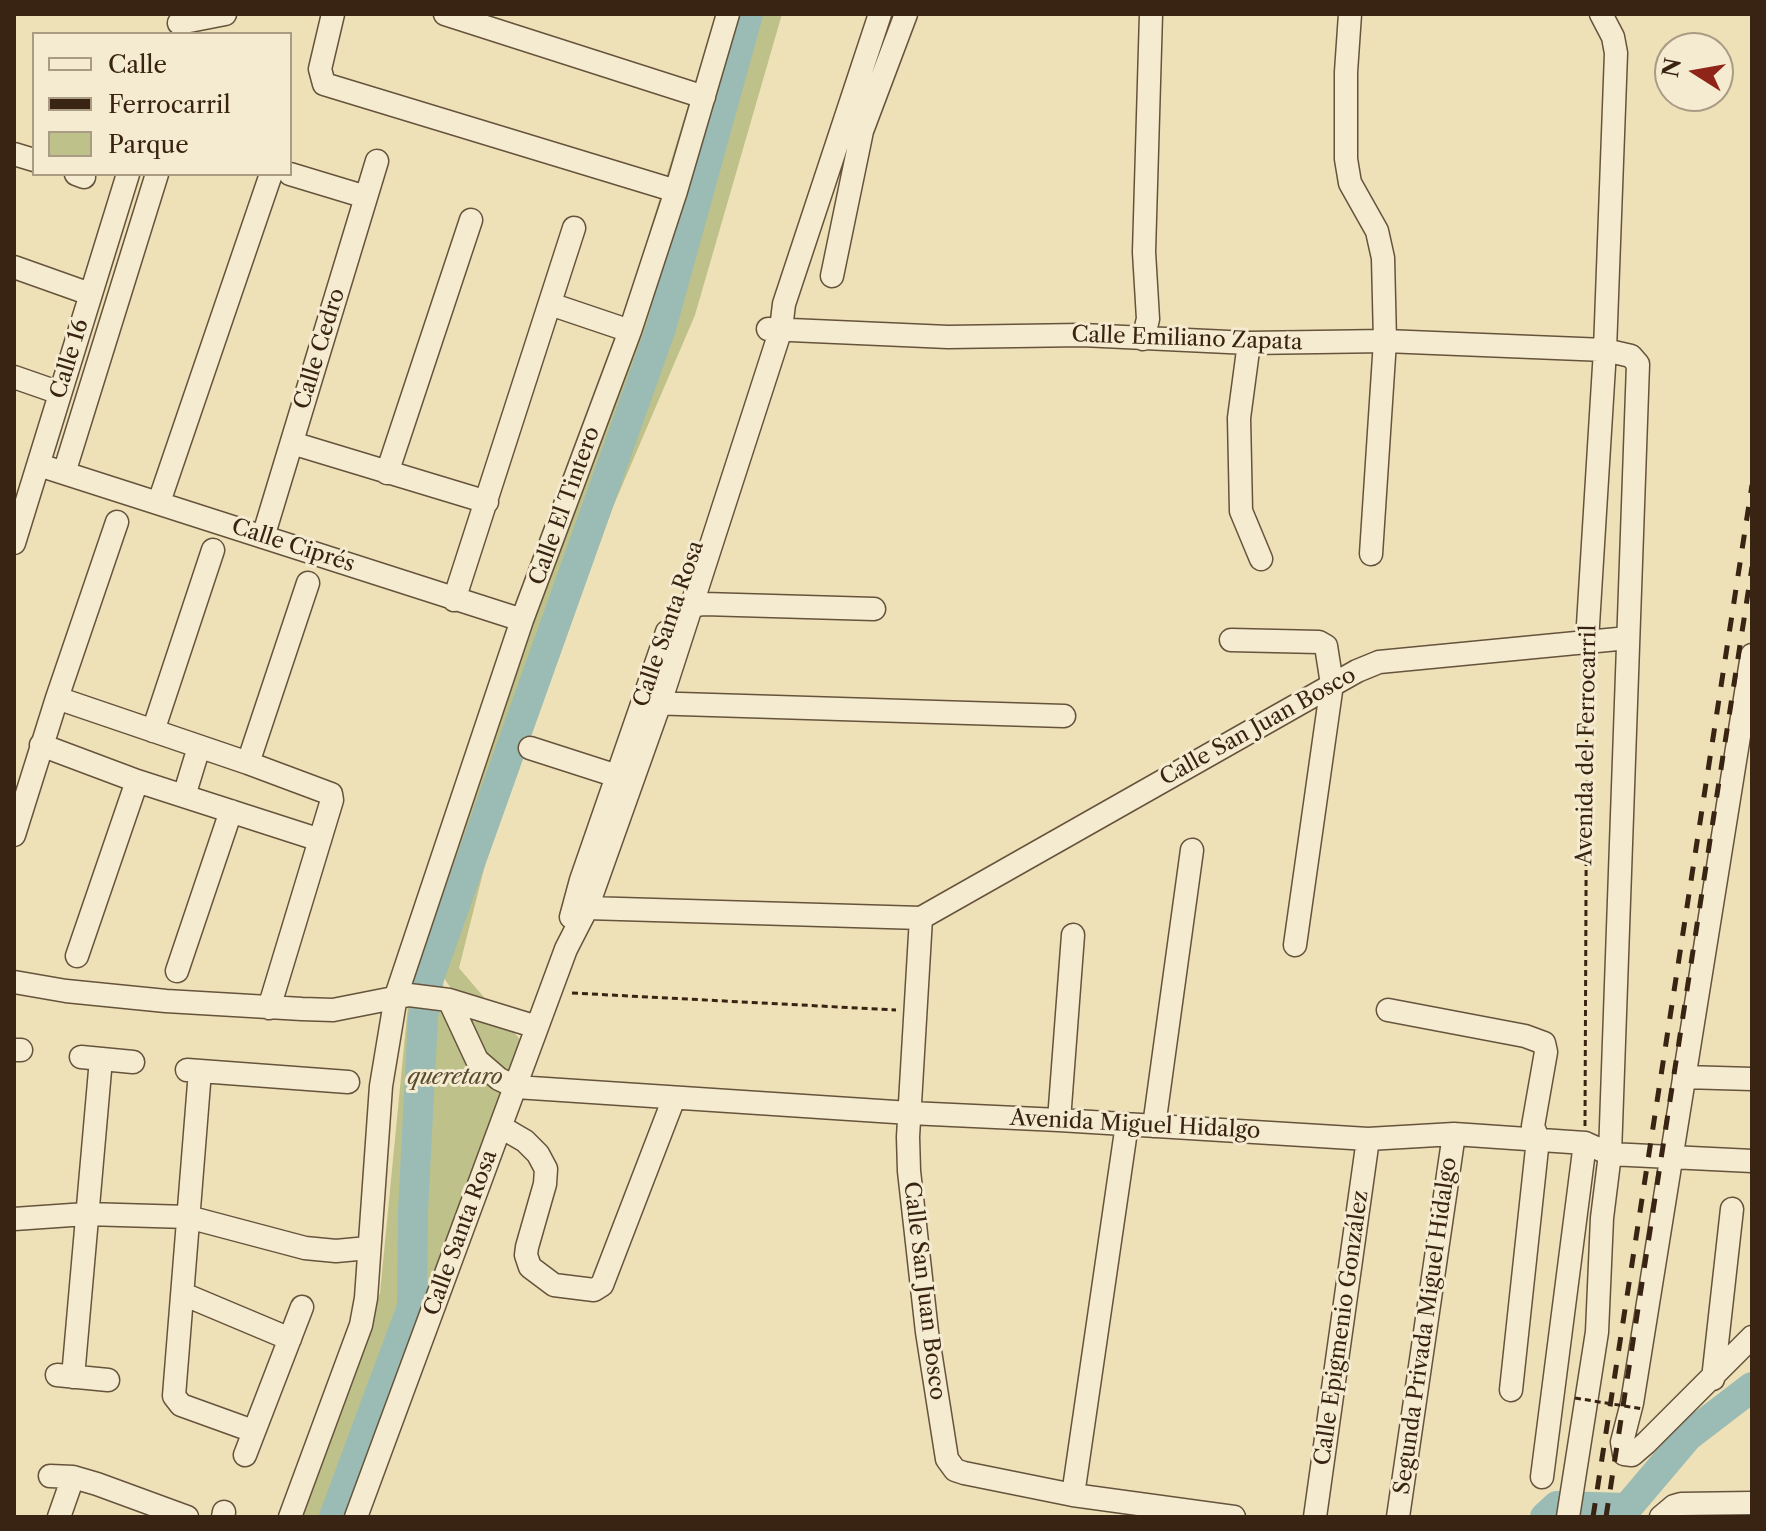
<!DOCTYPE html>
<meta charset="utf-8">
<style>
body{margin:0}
#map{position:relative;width:1766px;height:1531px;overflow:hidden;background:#eee0b7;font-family:"Libre Caslon Text",serif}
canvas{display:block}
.frame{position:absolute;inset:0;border:16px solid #392413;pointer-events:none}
.legend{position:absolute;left:32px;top:32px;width:260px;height:144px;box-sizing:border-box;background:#f4ebd0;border:2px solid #a99b84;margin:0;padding:10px 14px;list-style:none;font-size:24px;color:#392413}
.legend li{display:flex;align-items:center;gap:16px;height:40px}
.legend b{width:40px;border:2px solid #a99b84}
.north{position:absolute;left:1654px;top:32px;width:80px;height:80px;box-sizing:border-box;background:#f4ebd0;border:2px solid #a99b84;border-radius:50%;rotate:281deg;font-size:22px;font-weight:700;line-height:32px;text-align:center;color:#392413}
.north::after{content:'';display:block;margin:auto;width:28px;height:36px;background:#8f2418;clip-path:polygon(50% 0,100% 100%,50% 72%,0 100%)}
</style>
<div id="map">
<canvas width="1766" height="1531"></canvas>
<div class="frame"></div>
<ul class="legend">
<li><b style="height:10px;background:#f4ebd0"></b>Calle</li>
<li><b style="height:10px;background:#392413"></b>Ferrocarril</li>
<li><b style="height:22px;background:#bec18a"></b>Parque</li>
</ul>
<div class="north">N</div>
</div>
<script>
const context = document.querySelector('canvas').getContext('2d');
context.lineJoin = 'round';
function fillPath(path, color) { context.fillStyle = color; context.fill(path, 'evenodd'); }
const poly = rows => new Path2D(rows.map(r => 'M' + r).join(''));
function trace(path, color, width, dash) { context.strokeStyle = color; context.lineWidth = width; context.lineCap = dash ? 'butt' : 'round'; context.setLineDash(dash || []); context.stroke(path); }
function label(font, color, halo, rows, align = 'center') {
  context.font = font + ' "Libre Caslon Text",serif'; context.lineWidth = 6; context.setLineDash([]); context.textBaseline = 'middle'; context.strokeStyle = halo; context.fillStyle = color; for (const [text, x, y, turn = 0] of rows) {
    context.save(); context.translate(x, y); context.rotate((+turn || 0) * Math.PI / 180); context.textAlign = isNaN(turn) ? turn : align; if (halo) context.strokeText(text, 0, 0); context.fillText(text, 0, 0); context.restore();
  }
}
fillPath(poly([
 [716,14,782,14,695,315,521,722,459,968,523,1043,356,1517,295,1517,380,1293,409,995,476,1022,415,939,567,501]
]), '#bec18a');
trace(poly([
 [334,1517,412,1307,413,1211,423,1018,429,978,661,328,748,14],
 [1545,1517,1557,1506,1627,1508,1688,1436,1752,1387]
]), '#9abcb4', 30);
const minor = poly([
 [333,14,320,69,324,84,676,191],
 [445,14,704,97],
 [1350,14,1346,72,1346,159,1350,183,1377,231,1383,258,1385,341,1371,554],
 [179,23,225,14],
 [14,154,34,160],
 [76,174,84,177],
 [290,174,366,197],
 [14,267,90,294],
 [832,276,862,131,906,14],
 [550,304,630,331],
 [768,329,948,337,1082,335,1249,343,1385,341,1605,350,1631,356,1638,364,1610,1154,1602,1218,1597,1332,1568,1517],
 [1143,339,1148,319,1144,252,1151,14],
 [1249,343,1239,418,1241,511,1261,559],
 [14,377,60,393],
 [292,443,487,502],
 [39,465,522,620],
 [64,473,157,174],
 [387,473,471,220],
 [159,502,271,174],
 [263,537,377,161],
 [14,543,128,174],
 [454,600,574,228],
 [680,608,704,604,874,609],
 [1231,640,1319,642,1326,646,1332,684,1295,945],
 [1587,641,1605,350,1616,53,1613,37,1601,14],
 [1752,655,1632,1403,1622,1442,1624,1454,1632,1455,1646,1443,1752,1337],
 [57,698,248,763,331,794,332,800,269,1008],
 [648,703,1064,716],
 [153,731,213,550],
 [41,745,137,781,320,840],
 [530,748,617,776],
 [248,763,308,583],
 [184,796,199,747],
 [14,835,57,698,117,522],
 [587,908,921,918,1357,671,1379,662,1628,638],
 [571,917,581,880,667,632],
 [921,918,908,1137,909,1171,927,1332,947,1459,955,1470,964,1473,1073,1495,1234,1517],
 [77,956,137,781],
 [177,971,231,811],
 [14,982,66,991,166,1001,302,1009,333,1010,409,995,449,1000,537,1027],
 [449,1000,477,1060,499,1079,516,1087,910,1113,1059,1120,1368,1139,1454,1134,1585,1143,1610,1154,1752,1161],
 [1388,1010,1525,1036,1544,1043,1546,1052,1533,1126,1538,1139,1511,1390],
 [14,1050,21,1050],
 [81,1057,133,1062],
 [187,1070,348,1082],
 [200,1071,174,1396,181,1405,253,1431],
 [1684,1077,1752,1079],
 [1059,1120,1073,935],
 [1154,1126,1192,850],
 [501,1127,525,1141,538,1154,546,1169,545,1184,527,1247,526,1255,530,1267,554,1285,594,1290,602,1285,674,1098],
 [14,1219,86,1214,188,1217,305,1248,336,1251,368,1248],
 [183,1294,290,1339],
 [57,1375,108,1380],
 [73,1377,101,1059],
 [1713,1379,1732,1209],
 [245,1455,302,1307],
 [50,1476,73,1477,97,1484,187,1517],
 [1542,1477,1585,1143],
 [1073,1495,1127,1124],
 [59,1517,73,1477],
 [223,1517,224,1512],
 [290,1517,361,1325,366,1298,381,1086,396,996,522,620,630,331,676,191,728,14],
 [356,1517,566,949,587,908,660,703,781,329,784,304,880,14],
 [1315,1517,1368,1139],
 [1398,1517,1454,1134],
 [1661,1517,1674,1506,1681,1504,1752,1503]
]);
trace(minor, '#66533c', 25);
trace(poly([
 [572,993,896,1010],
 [1585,1126,1587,661]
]), '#392413', 3, [6, 4]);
trace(minor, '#f4ebd0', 22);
trace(poly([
 [1593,1517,1752,485],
 [1606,1517,1752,567]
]), '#392413', 5, [14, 14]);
trace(poly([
 [1575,1398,1643,1409]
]), '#392413', 3, [6, 4]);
label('22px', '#392413', '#f4ebd0', [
 ["Calle Emiliano Zapata",1187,339,2],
 ["Calle Cedro",320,349,-73],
 ["Calle 16",70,359,-73],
 ["Calle El Tintero",565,506,-70],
 ["Calle Ciprés",293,546,18],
 ["Calle Santa Rosa",669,624,-71],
 ["Calle San Juan Bosco",1258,727,-29],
 ["Avenida del Ferrocarril",1587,745,-89],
 ["Avenida Miguel Hidalgo",1135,1125,3],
 ["Calle Santa Rosa",461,1233,-70],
 ["Calle San Juan Bosco",924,1291,83],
 ["Segunda Privada Miguel Hidalgo",1426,1326,-82],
 ["Calle Epigmenio González",1342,1328,-82]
]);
label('italic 22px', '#5a4b31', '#f4ebd0', [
 ["queretaro",455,1078]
]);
</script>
